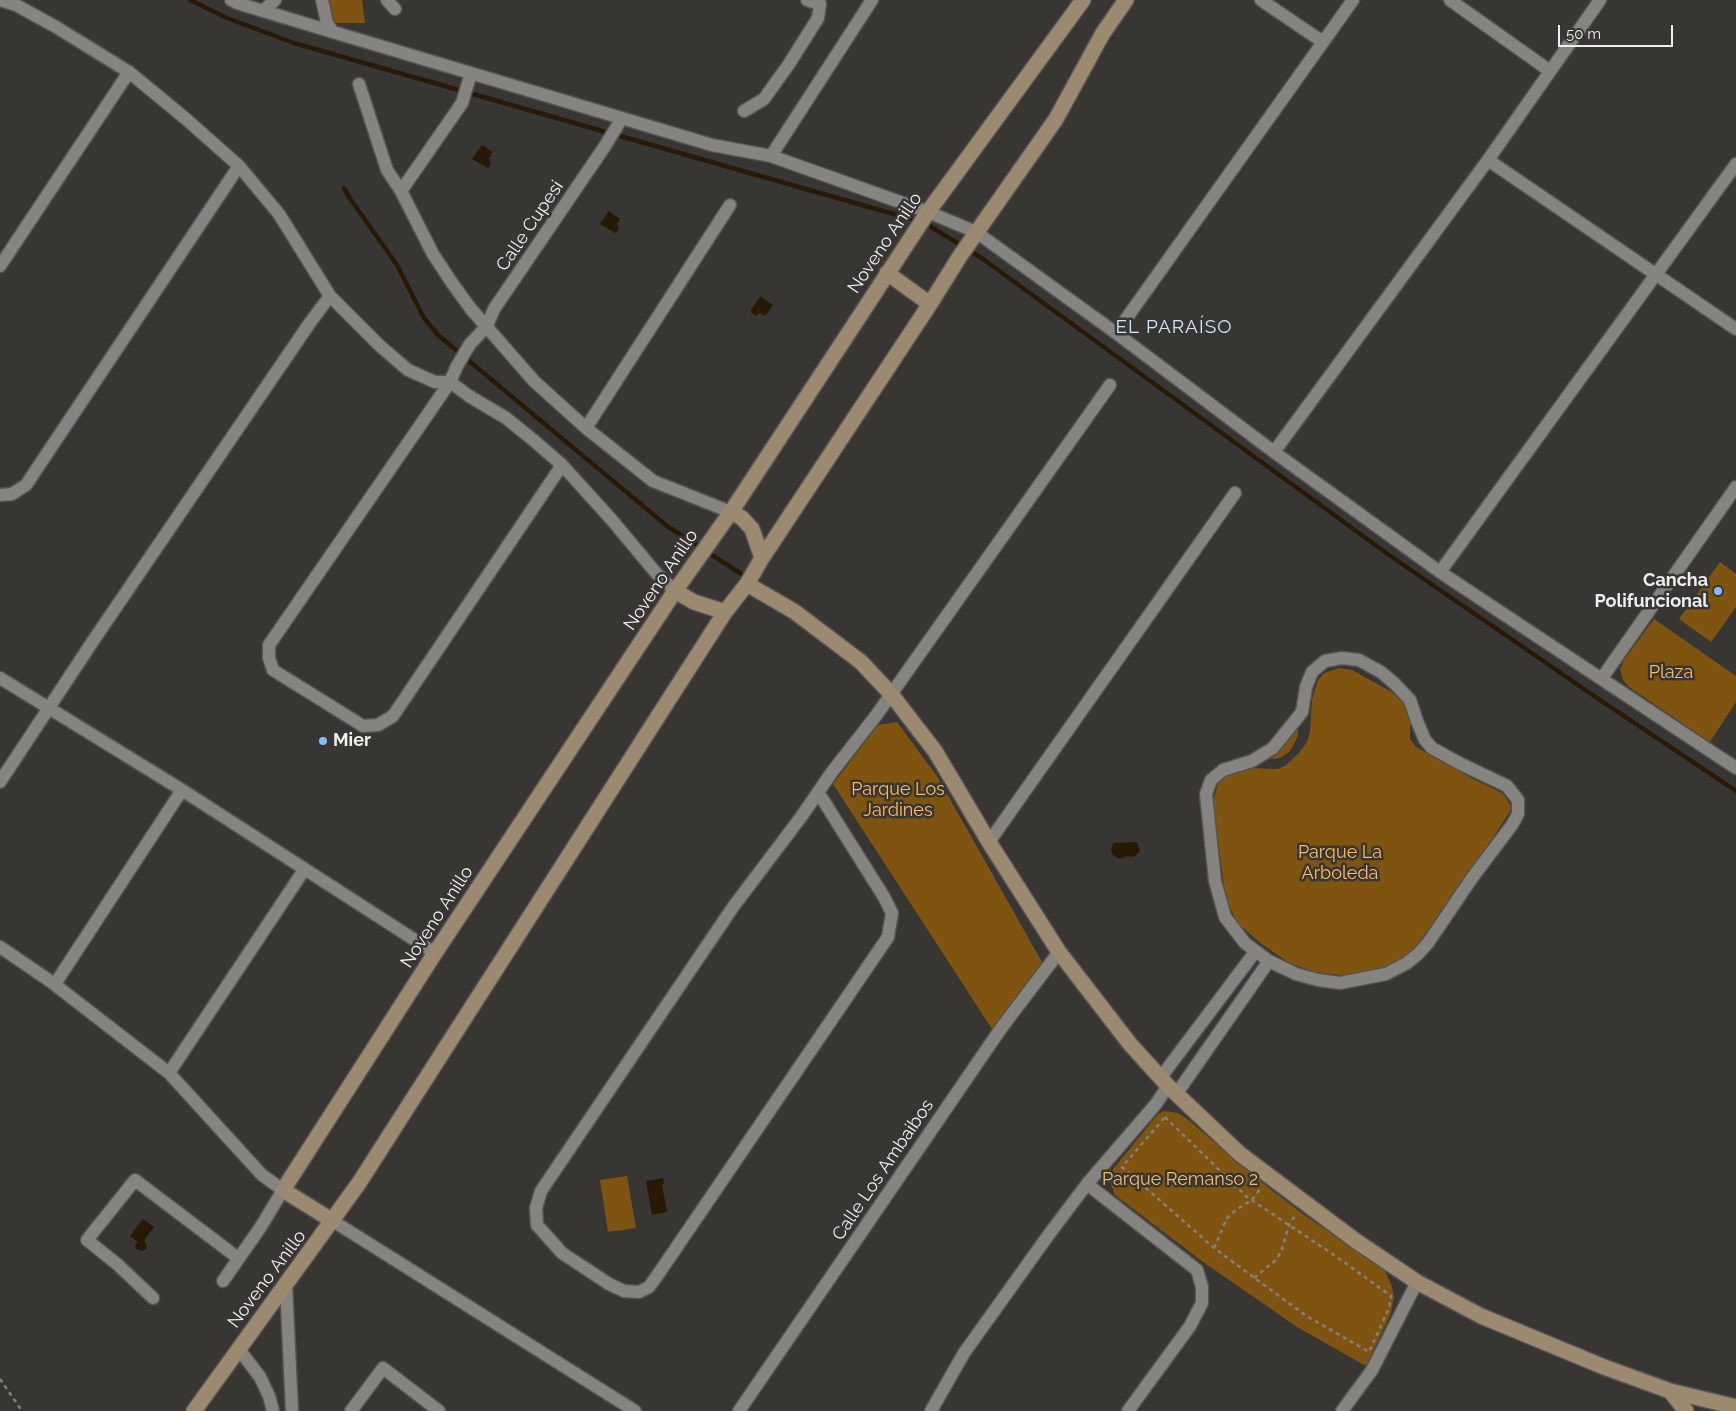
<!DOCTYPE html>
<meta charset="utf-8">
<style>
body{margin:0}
#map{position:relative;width:1736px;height:1411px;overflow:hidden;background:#383633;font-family:Raleway,sans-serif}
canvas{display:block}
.scale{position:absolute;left:1558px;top:25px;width:115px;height:22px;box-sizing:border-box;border:2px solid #efeeec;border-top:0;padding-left:6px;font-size:15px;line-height:18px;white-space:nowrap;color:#efeeec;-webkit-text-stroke:4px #383633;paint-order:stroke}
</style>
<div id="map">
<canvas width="1736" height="1411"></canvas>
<div class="scale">50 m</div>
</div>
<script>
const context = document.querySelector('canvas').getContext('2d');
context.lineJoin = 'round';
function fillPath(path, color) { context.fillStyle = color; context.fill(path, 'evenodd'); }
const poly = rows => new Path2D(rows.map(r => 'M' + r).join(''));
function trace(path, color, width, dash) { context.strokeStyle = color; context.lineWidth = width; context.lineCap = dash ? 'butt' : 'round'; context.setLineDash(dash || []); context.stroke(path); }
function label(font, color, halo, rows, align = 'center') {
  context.font = font + ' Raleway,sans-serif'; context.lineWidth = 5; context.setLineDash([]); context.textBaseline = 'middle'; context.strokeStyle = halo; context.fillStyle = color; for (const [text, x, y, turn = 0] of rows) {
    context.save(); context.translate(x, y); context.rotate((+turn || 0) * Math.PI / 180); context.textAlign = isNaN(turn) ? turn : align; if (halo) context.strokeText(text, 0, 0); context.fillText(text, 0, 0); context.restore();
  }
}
fillPath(poly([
 [324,0,362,0,365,23,328,23],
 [1720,562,1736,574,1736,607,1711,642,1679,619],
 [1654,619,1736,676,1736,702,1710,742,1629,687,1623,680,1620,669,1624,660],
 [1339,668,1352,670,1390,691,1403,703,1407,711,1410,720,1410,739,1416,747,1473,779,1500,792,1506,797,1511,807,1509,813,1487,847,1412,952,1399,961,1383,968,1367,974,1350,976,1313,972,1288,962,1263,945,1237,923,1227,901,1224,886,1213,801,1219,781,1226,775,1245,768,1278,769,1286,765,1298,754,1307,742,1310,731,1312,700,1318,680,1324,673],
 [897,722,937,776,1042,962,992,1029,833,784,878,725],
 [1298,727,1298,736,1290,751,1283,756,1276,759,1266,758,1280,748],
 [1164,1111,1178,1113,1186,1118,1270,1189,1307,1217,1384,1269,1391,1284,1394,1297,1391,1313,1366,1366,1297,1327,1203,1262,1115,1195,1110,1182,1113,1169,1158,1114],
 [627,1176,636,1228,608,1232,600,1180]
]), '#7f5411');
fillPath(poly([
 [482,145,493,152,489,158,491,165,488,168,472,159],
 [609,211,620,219,617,224,619,226,618,231,615,233,600,224],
 [760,296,773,305,765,316,760,313,755,316,751,312,751,310],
 [1137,842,1140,852,1135,856,1131,857,1127,856,1120,859,1113,855,1111,851,1113,843],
 [663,1178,664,1184,662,1185,667,1212,652,1215,646,1181],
 [143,1219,154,1227,144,1240,147,1246,146,1249,142,1251,136,1249,135,1245,138,1242,130,1236]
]), '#281905');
trace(poly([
 [190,0,227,18,294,43,925,223,983,259,1389,555,1600,700,1736,791],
 [344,188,351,200,397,265,424,318,438,335,667,526,743,575]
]), '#281905', 4.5);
const street = poly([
 [0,0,16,5,56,27,129,72,186,119,239,166,279,214,330,296,379,345,408,370,435,382,450,382,469,396,506,418,532,439,562,465,611,519,656,573,675,591],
 [231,0,237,3,333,32],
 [322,0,327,23,333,32,712,145,771,156,928,212,976,232,1116,333,1274,452,1440,572,1736,768],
 [387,0,395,9],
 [1261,0,1323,42],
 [1450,0,1550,71],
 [263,11,275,0],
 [359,84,387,170,401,191,433,254,452,283,471,309,534,381,586,428,653,481,731,512],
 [744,111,764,99,789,64,818,18,820,4,807,0],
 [771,156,872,0],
 [1488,160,1736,329],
 [401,191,462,103,471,73],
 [0,266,129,72],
 [1116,333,1353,0],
 [586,428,730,205],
 [1274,452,1488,160,1600,0],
 [562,465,393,716,378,725,363,726,273,670,269,658,269,645,450,382,457,366,470,344,487,326,494,309,605,146,622,118],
 [0,495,12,494,26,485,239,166],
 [1440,572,1736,164],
 [1342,658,1359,660,1381,672,1395,684,1410,700,1417,721,1425,740,1432,748,1459,763,1507,786,1518,800,1518,814,1512,825,1472,878,1428,943,1418,954,1407,963,1386,974,1340,983,1318,980,1296,974,1269,961,1245,943,1225,917,1215,881,1206,794,1211,780,1223,770,1252,761,1273,748,1302,712,1306,687,1312,672,1325,661,1342,658],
 [0,678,182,790,435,953],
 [1602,678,1736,487],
 [0,782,93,641,309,324,330,296],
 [818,792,884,897,892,913,888,937,657,1276,649,1287,639,1292,624,1291,609,1284,562,1253,537,1225,536,1208,541,1191,733,907,801,817,832,772,875,717,1110,385],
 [989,842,1235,493],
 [0,947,50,981,169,1073,262,1175,283,1190,260,1228,223,1281],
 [55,984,182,790],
 [169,1073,304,870],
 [1161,1077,1255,952],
 [1177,1093,1269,961],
 [1087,1184,1197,1270,1202,1287,1202,1303,1190,1326,1128,1411],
 [333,1221,635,1411],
 [286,1285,292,1411],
 [153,1298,117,1264,87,1240,135,1180,238,1258],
 [238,1348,260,1377,269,1396,273,1411],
 [351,1411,383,1368,439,1411],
 [739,1411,1002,1027,1059,952],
 [931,1411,964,1353,1050,1233,1087,1184,1156,1104,1168,1086],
 [1342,1411,1372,1370,1417,1282]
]);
const secondary = poly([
 [887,273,930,304],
 [762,558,930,304,960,256,1056,119,1103,33,1126,0],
 [747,584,795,612,861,662,891,694,935,751,989,842,1059,952,1130,1044,1168,1086,1240,1154,1356,1241,1417,1282,1481,1316,1604,1367,1670,1391,1736,1407],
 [675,591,694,602,725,612,747,584,762,558,752,529,742,518,731,512],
 [333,1221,283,1190,435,953,675,591,731,512,928,212,1083,0],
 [1670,1391,1686,1411],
 [194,1411,359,1183,725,612]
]);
trace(street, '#555351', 15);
trace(secondary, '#555351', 18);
trace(poly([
 [1165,1117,1247,1197,1334,1255,1391,1296,1389,1308,1369,1352,1305,1315,1214,1248,1122,1167,1165,1117],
 [1214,1248,1227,1218,1237,1209,1252,1200,1261,1188],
 [1254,1278,1277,1259,1282,1249,1289,1225,1296,1214],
 [0,1379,22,1411]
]), '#83817f', 2.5, [4, 4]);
trace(street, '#868481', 12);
trace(secondary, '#9b8970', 15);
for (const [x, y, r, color] of [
 [1718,591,5,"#83bcfb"],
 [323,741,5,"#83bcfb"]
]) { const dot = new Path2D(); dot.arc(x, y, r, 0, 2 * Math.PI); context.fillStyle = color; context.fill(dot); trace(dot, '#383633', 2); }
label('18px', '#efeeec', '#383633', [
 ["Calle Cupesi",530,226,-56],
 ["Noveno Anillo",885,243,-56],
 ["Noveno Anillo",661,580,-56],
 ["Noveno Anillo",437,917,-57],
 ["Calle Los Ambaibos",883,1170,-56],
 ["Noveno Anillo",267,1279,-53]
]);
label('bold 18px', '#efeeec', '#383633', [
 ["Cancha",1708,581],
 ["Polifuncional",1708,602],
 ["Mier",333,741,"left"]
], 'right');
label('18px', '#feba60', '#383633', [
 ["Plaza",1671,673],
 ["Parque Los",898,790],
 ["Jardines",898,811],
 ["Parque La",1340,853],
 ["Arboleda",1340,874],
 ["Parque Remanso 2",1180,1180]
]);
context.letterSpacing = '1px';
label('19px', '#cfe4fc', '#383633', [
 ["EL PARAÍSO",1174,327]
]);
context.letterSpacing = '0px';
</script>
